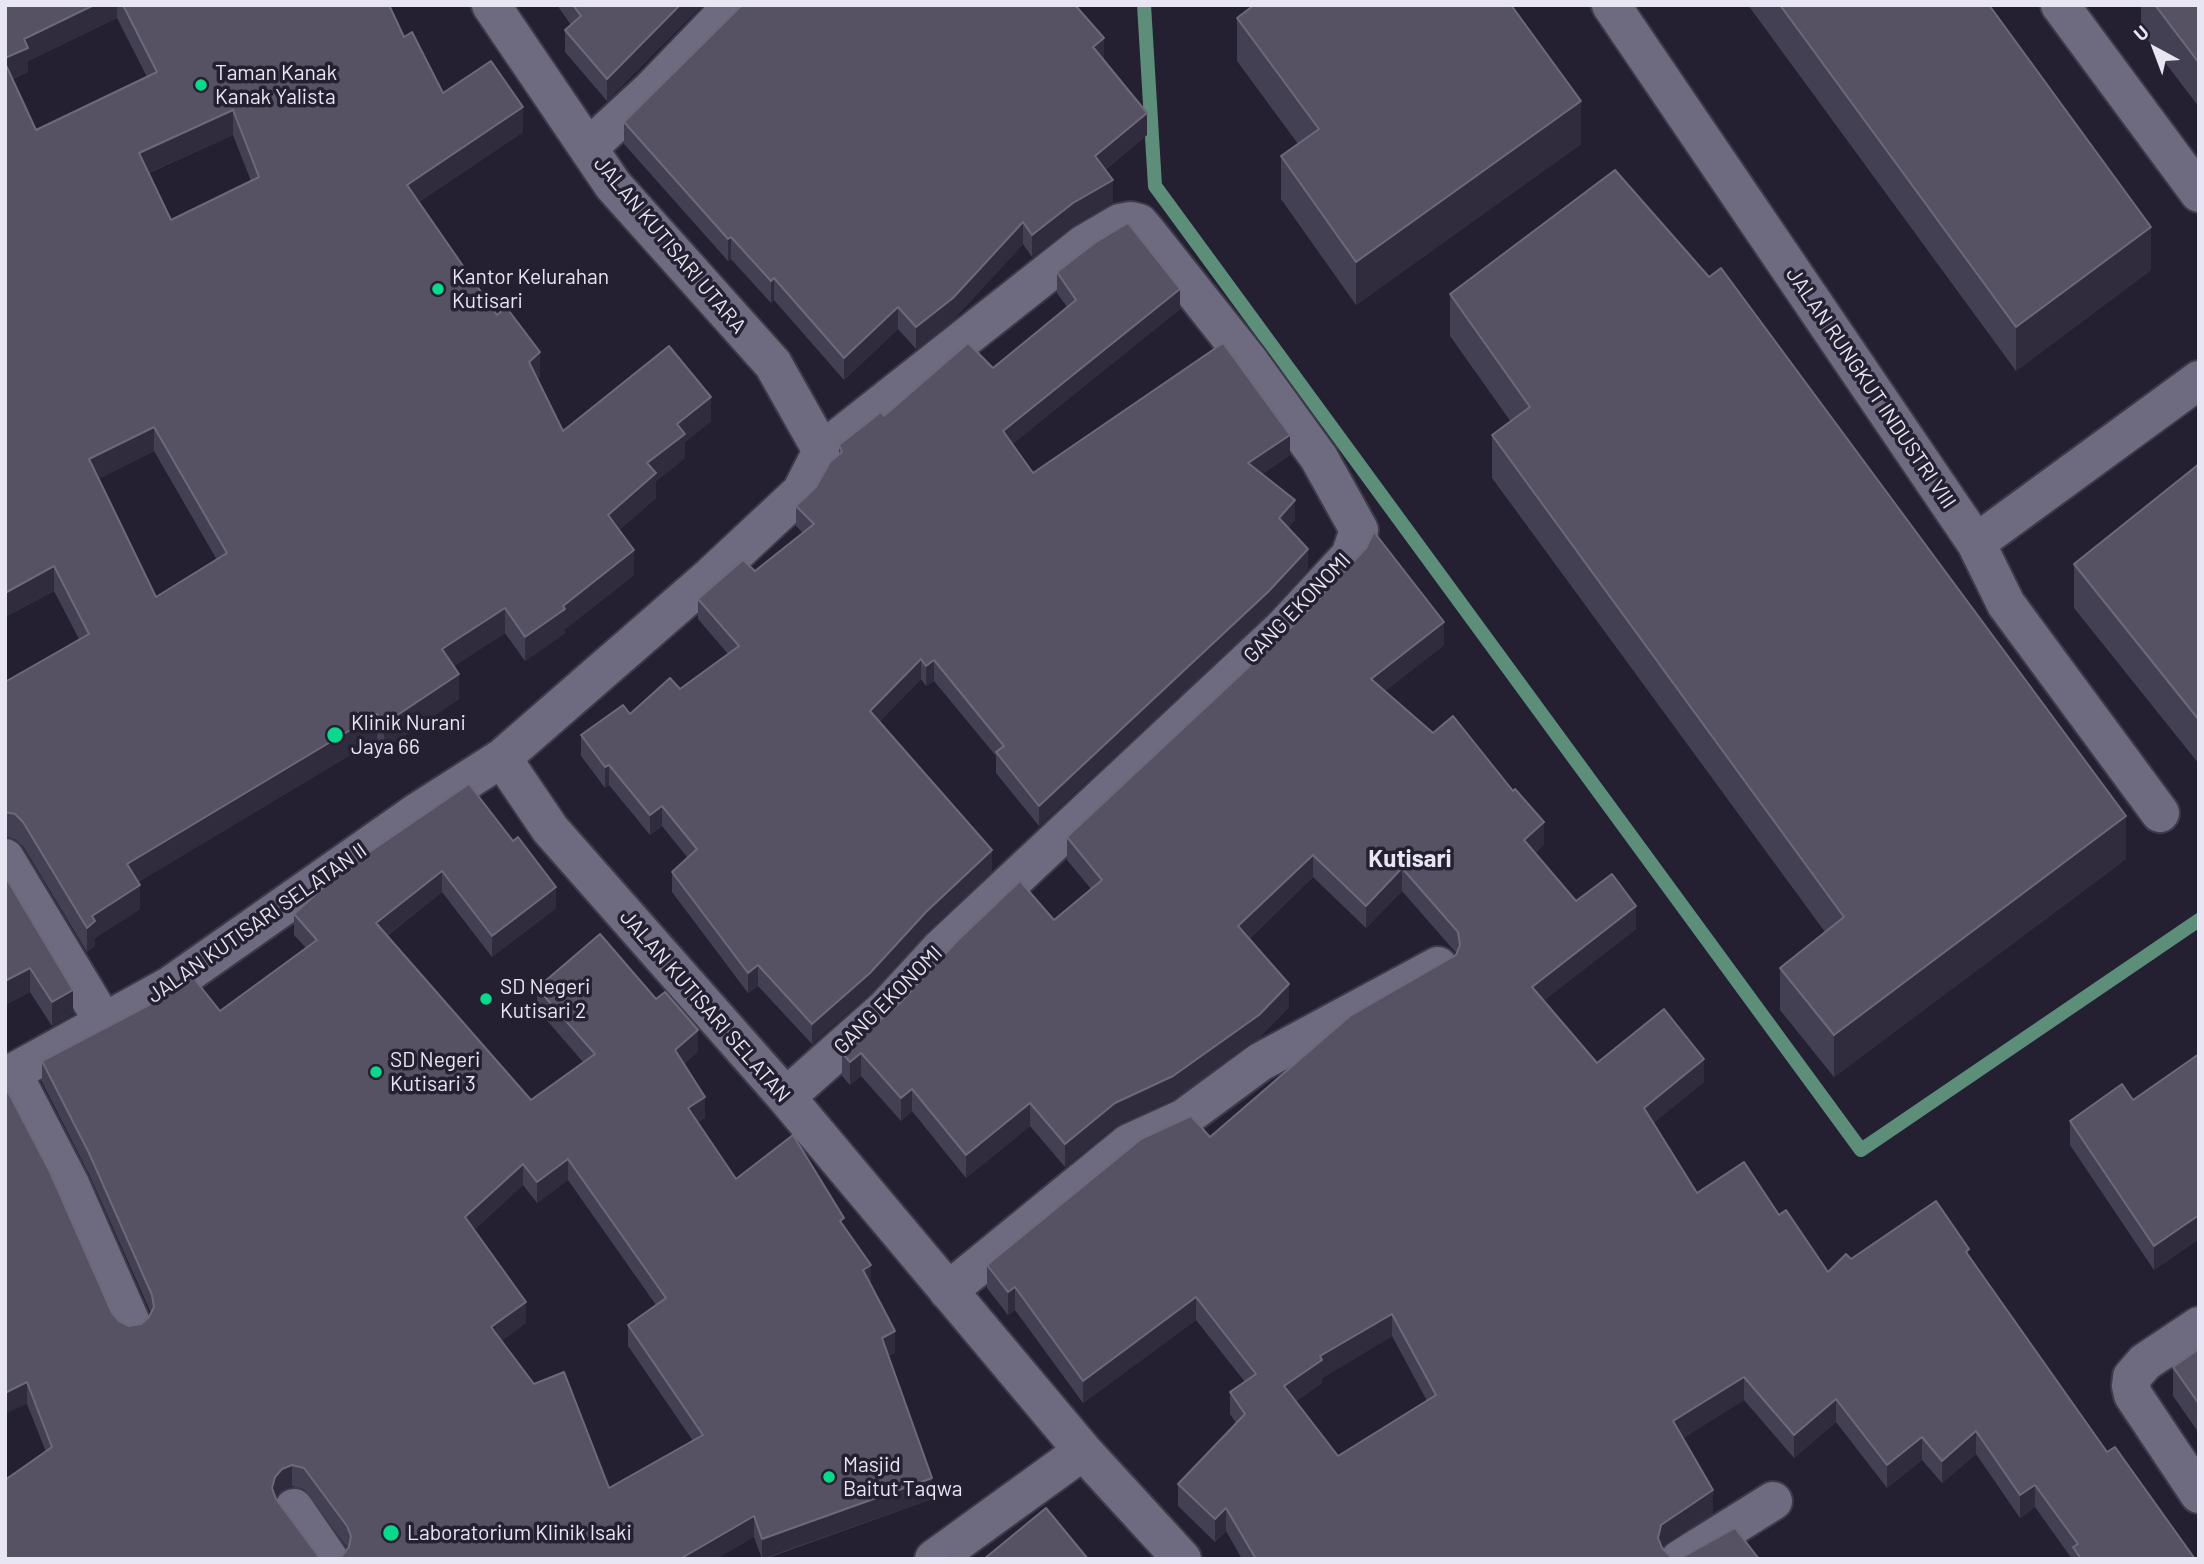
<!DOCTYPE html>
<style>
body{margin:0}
#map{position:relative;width:2204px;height:1564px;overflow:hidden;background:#242031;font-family:Barlow,sans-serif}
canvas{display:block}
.frame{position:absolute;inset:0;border:7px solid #e8e6f2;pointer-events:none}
.north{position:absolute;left:2120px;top:14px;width:70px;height:70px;-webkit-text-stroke:5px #242031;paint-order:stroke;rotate:319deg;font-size:19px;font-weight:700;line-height:28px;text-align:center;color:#e8e6f2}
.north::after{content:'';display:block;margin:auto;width:24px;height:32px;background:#e8e6f2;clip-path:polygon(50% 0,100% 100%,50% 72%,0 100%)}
</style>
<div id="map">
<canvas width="2204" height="1564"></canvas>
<div class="frame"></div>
<div class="north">U</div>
</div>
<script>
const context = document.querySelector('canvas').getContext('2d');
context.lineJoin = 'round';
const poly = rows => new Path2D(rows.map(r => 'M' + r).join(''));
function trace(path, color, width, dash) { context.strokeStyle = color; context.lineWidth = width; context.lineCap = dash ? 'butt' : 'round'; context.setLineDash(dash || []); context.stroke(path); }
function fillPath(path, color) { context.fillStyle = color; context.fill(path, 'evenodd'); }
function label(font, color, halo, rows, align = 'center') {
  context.font = font + ' Barlow,sans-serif'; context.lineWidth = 7; context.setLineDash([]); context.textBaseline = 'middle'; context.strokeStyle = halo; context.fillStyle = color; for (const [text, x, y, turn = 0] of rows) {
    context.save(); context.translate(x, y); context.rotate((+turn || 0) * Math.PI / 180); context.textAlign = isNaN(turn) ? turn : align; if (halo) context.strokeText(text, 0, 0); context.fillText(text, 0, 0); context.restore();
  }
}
trace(poly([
 [1144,5,1155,186,1861,1150,2199,920]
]), '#5d8e7a', 14);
const minor = poly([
 [491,5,613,185,773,364,822,451],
 [1611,5,1976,543,2199,380],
 [2060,5,2199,193],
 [588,148,651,90,733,5],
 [822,451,801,492,711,576,502,758,550,829,786,1097,1083,1451,934,1559],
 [1976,543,2006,604,2160,813],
 [5,858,105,1024],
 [13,1074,70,1184,132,1325],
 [5,1077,171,985,416,813,502,758],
 [786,1097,885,1009,941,948,1284,627,1350,556,1359,530,1319,458,1249,361,1146,231,1139,223,1131,221,1120,223,1084,244,822,451],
 [948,1291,1129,1143,1184,1118,1260,1062,1438,966],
 [2199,1326,2145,1362,2132,1377,2131,1386,2133,1395,2199,1494],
 [1083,1451,1182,1559],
 [294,1508,329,1559],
 [1680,1559,1773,1501]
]);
trace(minor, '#3d3a49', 42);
trace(minor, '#6e6a7f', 38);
fillPath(poly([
 [5,5,389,5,404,37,443,93,523,132,419,202,540,376,537,379,563,431,711,421,685,442,685,458,656,481,656,498,619,530,634,575,565,629,565,633,525,661,505,633,454,666,459,699,384,749,377,739,138,882,140,909,95,938,95,946,87,952,23,846,15,839,5,836,5,682,79,639,54,591,5,617],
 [117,18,147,77,36,130,13,79,28,72,28,61],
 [233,135,251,181,171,220,149,173],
 [154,451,217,560,156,597,98,479],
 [557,5,702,5,607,101,565,52,565,30,571,25],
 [1748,5,1989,5,2151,270,2016,371],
 [2141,5,2199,5,2199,107,2141,31],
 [1237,18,1581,144,1356,305,1281,199,1281,156,1298,144,1237,61],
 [1104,60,1147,135,1105,170,1113,202,1073,225,1032,257,1023,244,953,320,916,349,898,329,844,380,774,300,771,303,731,259,728,261,624,144,624,122],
 [1057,272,1180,309,1012,444,1033,473,1290,455,1262,474,1295,520,1288,528,1308,569,1269,612,1039,826,996,773,996,756,934,681,926,686,921,679,880,721,992,871,926,932,870,993,812,1044,758,986,748,993,672,892,672,872,688,858,662,826,650,835,609,785,605,788,581,756,581,735,630,714,680,689,728,654,698,619,698,599,755,571,803,533,796,526,796,506,816,487,839,454,839,445,884,416,993,368,1067,307,1057,293],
 [1450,294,2126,859,1834,1077,1780,1010,1780,968,1825,932,1492,478,1492,435,1511,422,1450,336],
 [2199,464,2199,764,2074,608,2074,564],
 [1444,645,1385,691,1544,844,1535,853,1576,901,1636,929,1543,1001,1597,1063,1704,1082,1653,1123,1697,1193,1779,1215,1828,1272,1851,1259,1969,1257,2107,1452,2195,1559,2072,1559,2035,1507,2020,1518,1976,1454,1942,1483,1922,1460,1887,1488,1836,1422,1794,1458,1744,1400,1683,1438,1713,1513,1662,1548,1670,1556,1681,1558,1759,1559,1242,1559,1226,1531,1215,1542,1178,1506,1178,1484,1236,1423,1230,1414,1230,1392,1245,1382,1196,1320,1083,1403,1015,1310,1008,1315,987,1288,987,1265,1210,1137,1456,955,1457,954,1402,891,1366,928,1313,877,1249,939,1289,1007,1259,1038,1173,1099,1115,1126,1065,1167,1030,1126,966,1178,912,1111,901,1121,861,1076,850,1085,842,1076,842,1053,1054,920,1091,889,1067,860,1067,837],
 [1392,1336,1427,1401,1338,1456,1296,1401,1322,1383,1322,1378],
 [469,784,556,908,492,957,442,892,387,936,531,1100,583,1062,537,1009,537,988,698,1051,684,1064,705,1118,698,1122,736,1179,844,1227,871,1285,895,1353,888,1356,932,1499,765,1559,762,1559,754,1537,342,1556,347,1547,304,1489,292,1486,282,1490,275,1497,5,1559,46,1452,27,1404,5,1086,112,1313,119,1321,129,1326,141,1324,149,1317,151,1313,89,1174,42,1082,42,1061,220,1011,306,948,294,935,294,914],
 [568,1180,656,1305,628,1325,628,1346,693,1441,609,1488,501,1341,526,1323,474,1230,523,1185,537,1203],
 [5,876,73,1014,52,1026,30,992,5,1005],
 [2199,1054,2199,1239,2154,1270,2070,1145,2070,1121,2133,1100],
 [2199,1349,2199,1433,2173,1396,2173,1367]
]), '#444053');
fillPath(poly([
 [94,5,117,5,117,18,28,61,28,72,5,82,5,58,24,39],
 [680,5,702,5,607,101,607,79],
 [1104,38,1104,60,1093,47],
 [1581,101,1581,144,1356,305,1356,262],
 [523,107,523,132,407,210,407,185],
 [233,110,233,135,139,177,139,153],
 [1147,113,1147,135,1095,178,1095,156],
 [1113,180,1113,202,1073,225,1032,257,1032,235,1073,203],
 [1023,222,1023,244,953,320,916,349,916,327],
 [2151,227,2151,270,2016,371,2016,327],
 [731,237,731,259,728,261,728,239],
 [774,278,774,300,771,303,771,281],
 [1180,289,1180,309,1003,452,1003,431],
 [898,307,898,329,844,380,844,358],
 [540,352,540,376,529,386,529,362],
 [711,397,711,421,685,442,685,458,656,481,656,498,608,540,608,515,677,424],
 [154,427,154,451,89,484,89,459],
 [1290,435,1290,455,1248,483,1248,463],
 [1295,500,1295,520,1279,539,1279,518],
 [1308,549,1308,569,1269,612,1039,826,1039,806],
 [634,550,634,575,565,629,565,633,525,661,525,637],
 [54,566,54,591,5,617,5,593],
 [505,608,505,633,442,674,442,649],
 [1444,622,1444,645,1371,702,1371,679],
 [921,659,921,679,870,731,870,711],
 [934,660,934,681,926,686,926,666],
 [459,674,459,699,384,749,384,724],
 [377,714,377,739,127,889,127,864],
 [609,765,609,785,605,788,605,767],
 [662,806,662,826,650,835,650,815],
 [2126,816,2126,859,1834,1077,1834,1035],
 [1544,822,1544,844,1524,863,1524,840],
 [992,850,992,871,926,932,870,993,812,1044,812,1024,926,912],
 [1313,855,1313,877,1238,949,1238,926],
 [1402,868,1402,891,1366,928,1366,906],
 [442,871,442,892,376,944,376,923],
 [140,885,140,909,95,938,95,946,87,952,87,928,92,916],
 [556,887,556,908,492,957,492,936],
 [1636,906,1636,929,1532,1010,1532,987],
 [758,965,758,986,748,993,748,973],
 [30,968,30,992,5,1005,5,981],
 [1289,984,1289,1007,1259,1038,1173,1099,1115,1126,1065,1167,1065,1144,1115,1103],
 [73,990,73,1014,52,1026,52,1002],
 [698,1030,698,1051,675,1072,675,1050],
 [861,1053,861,1076,850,1085,850,1062],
 [1704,1059,1704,1082,1644,1131,1644,1108],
 [912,1089,912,1111,901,1121,901,1098],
 [705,1097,705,1118,688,1129,688,1108],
 [1030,1103,1030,1126,966,1178,966,1155],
 [568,1159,568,1180,537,1203,537,1182],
 [523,1164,523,1185,465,1238,465,1217],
 [2199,1215,2199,1239,2154,1270,2154,1246],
 [871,1265,871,1286,863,1270],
 [1015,1287,1015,1310,1008,1315,1008,1292],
 [1196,1297,1196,1320,1083,1403,1083,1381],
 [526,1302,526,1323,491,1349,491,1327],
 [1392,1314,1392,1336,1322,1378,1322,1383,1284,1409,1284,1386,1320,1356],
 [895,1331,895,1353,882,1359,882,1338],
 [1744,1377,1744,1400,1673,1444,1673,1421],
 [27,1382,27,1404,5,1414,5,1393],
 [1836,1399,1836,1422,1794,1458,1794,1435],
 [1976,1431,1976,1454,1942,1483,1942,1461],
 [1922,1437,1922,1460,1887,1488,1887,1465],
 [292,1465,292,1486,282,1490,275,1498,272,1488,275,1477,282,1469],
 [932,1478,932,1499,762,1559,762,1539],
 [2035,1485,2035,1507,2020,1518,2020,1495],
 [1713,1490,1713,1513,1661,1548,1658,1538,1661,1525],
 [1226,1508,1226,1531,1215,1542,1215,1519],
 [754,1516,754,1537,717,1559,680,1559]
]), '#302c3e');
const building = poly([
 [5,5,94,5,24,39,28,48,5,58,5,5],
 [123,5,389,5,404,37,412,32,443,93,491,61,523,107,407,185,497,315,506,307,540,352,529,362,563,431,669,346,711,397,677,424,685,434,647,463,656,473,608,515,634,550,563,606,565,609,525,637,505,608,442,649,459,674,384,724,377,714,127,864,140,885,92,916,95,921,87,928,23,822,15,814,5,812,5,682,89,634,54,566,5,593,5,63,36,130,157,72,123,5],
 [233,110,259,177,171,220,139,153,233,110],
 [154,427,227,553,156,597,89,459,154,427],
 [573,5,680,5,607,79,565,30,581,16,573,5],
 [742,5,1075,5,1104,38,1093,47,1147,113,1095,156,1113,180,1073,203,1032,235,1023,222,953,298,916,327,898,307,844,358,774,278,771,281,731,237,728,239,624,122,742,5],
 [1254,5,1511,5,1581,101,1356,262,1281,156,1319,129,1237,18,1254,5],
 [1780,5,1989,5,2151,227,2016,327,1780,5],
 [2155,5,2199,5,2199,63,2155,5],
 [1615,170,1709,277,1721,268,2126,816,1834,1035,1780,968,1844,917,1492,435,1530,407,1450,294,1615,170],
 [1128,223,1180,289,1003,431,1033,473,1223,343,1290,435,1248,463,1295,500,1279,518,1308,549,1269,591,1039,806,996,752,1004,746,934,660,926,666,921,659,870,711,992,850,926,912,870,973,812,1024,758,965,748,973,672,872,697,849,662,806,650,815,609,765,605,767,581,735,623,705,630,714,670,678,680,689,739,646,698,599,743,560,755,571,814,524,796,506,816,487,830,462,842,452,839,445,881,412,884,416,968,343,993,368,1076,300,1057,272,1096,242,1128,223],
 [2199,464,2199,720,2074,564,2199,464],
 [1374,532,1444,622,1371,679,1433,733,1453,716,1513,791,1515,789,1544,822,1524,840,1576,901,1612,874,1636,906,1532,987,1597,1063,1664,1009,1704,1059,1644,1108,1697,1193,1744,1162,1779,1215,1786,1210,1828,1272,1846,1254,1851,1259,1936,1201,1969,1249,1966,1252,2107,1452,2115,1447,2195,1559,2081,1559,2073,1547,2078,1544,2035,1485,2020,1495,1976,1431,1942,1461,1922,1437,1887,1465,1836,1399,1794,1435,1744,1377,1673,1421,1713,1490,1661,1525,1658,1538,1662,1548,1670,1556,1681,1558,1735,1528,1759,1559,1256,1559,1226,1508,1215,1519,1178,1484,1245,1414,1230,1392,1256,1374,1196,1297,1083,1381,1015,1287,1008,1292,987,1265,1141,1139,1191,1116,1210,1137,1350,1016,1456,955,1460,945,1458,932,1402,868,1366,906,1313,855,1238,926,1289,984,1259,1015,1173,1076,1115,1103,1065,1144,1030,1103,966,1155,912,1089,901,1098,861,1053,850,1062,842,1053,900,1003,957,941,1020,881,1054,920,1102,880,1067,837,1299,620,1366,548,1374,532],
 [1392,1314,1436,1395,1338,1456,1284,1386,1322,1360,1320,1356,1392,1314],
 [469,784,513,841,518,837,556,887,492,936,442,871,376,923,531,1100,595,1054,537,988,600,934,656,999,665,992,698,1030,675,1050,705,1097,688,1108,736,1179,793,1135,844,1218,840,1221,871,1265,863,1270,895,1331,882,1338,932,1478,762,1539,754,1516,680,1559,334,1559,342,1556,349,1547,351,1536,347,1526,304,1468,292,1465,282,1469,275,1477,272,1488,276,1499,319,1557,327,1559,5,1559,5,1480,52,1447,27,1382,5,1393,5,1086,50,1172,112,1313,119,1321,129,1326,141,1324,149,1317,154,1307,152,1295,89,1153,42,1061,149,1005,192,976,220,1011,317,940,294,914,343,870,469,784],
 [568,1159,666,1298,628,1325,703,1435,609,1488,564,1372,534,1384,491,1327,526,1302,465,1217,523,1164,537,1182,568,1159],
 [5,876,73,990,52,1002,30,968,5,981,5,876],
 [2199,1054,2199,1215,2154,1246,2070,1121,2122,1084,2133,1100,2199,1054],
 [2199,1349,2199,1404,2173,1367,2199,1349],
 [1046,1508,1088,1559,984,1559,1046,1508],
 [952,1555,955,1559,946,1559,952,1555]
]);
fillPath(building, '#565264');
trace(building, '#6d697a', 2);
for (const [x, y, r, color] of [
 [201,85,7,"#08d98b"],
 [438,289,7,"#08d98b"],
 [335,735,9,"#08d98b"],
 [486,999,7,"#08d98b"],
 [376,1072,7,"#08d98b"],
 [829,1477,7,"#08d98b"],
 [391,1533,9,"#08d98b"]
]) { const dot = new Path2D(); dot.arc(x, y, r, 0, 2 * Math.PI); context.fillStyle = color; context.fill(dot); trace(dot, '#242031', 2.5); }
label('21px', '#e8e6f2', '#242031', [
 ["Taman Kanak",215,73],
 ["Kanak Yalista",215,97],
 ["Kantor Kelurahan",452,277],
 ["Kutisari",452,301],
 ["Klinik Nurani",351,723],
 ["Jaya 66",351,747],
 ["SD Negeri",500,987],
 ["Kutisari 2",500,1011],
 ["SD Negeri",390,1060],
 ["Kutisari 3",390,1084],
 ["Masjid",843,1465],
 ["Baitut Taqwa",843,1489],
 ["Laboratorium Klinik Isaki",407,1533]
], 'left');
label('21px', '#e8e6f2', '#242031', [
 ["JALAN KUTISARI UTARA",670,245,50],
 ["JALAN RUNGKUT INDUSTRI VIII",1871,388,56],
 ["GANG EKONOMI",1297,608,-46],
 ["JALAN KUTISARI SELATAN II",257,923,-35],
 ["GANG EKONOMI",888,1000,-45],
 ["JALAN KUTISARI SELATAN",705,1006,49]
]);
label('bold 24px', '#e8e6f2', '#242031', [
 ["Kutisari",1410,859]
]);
</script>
